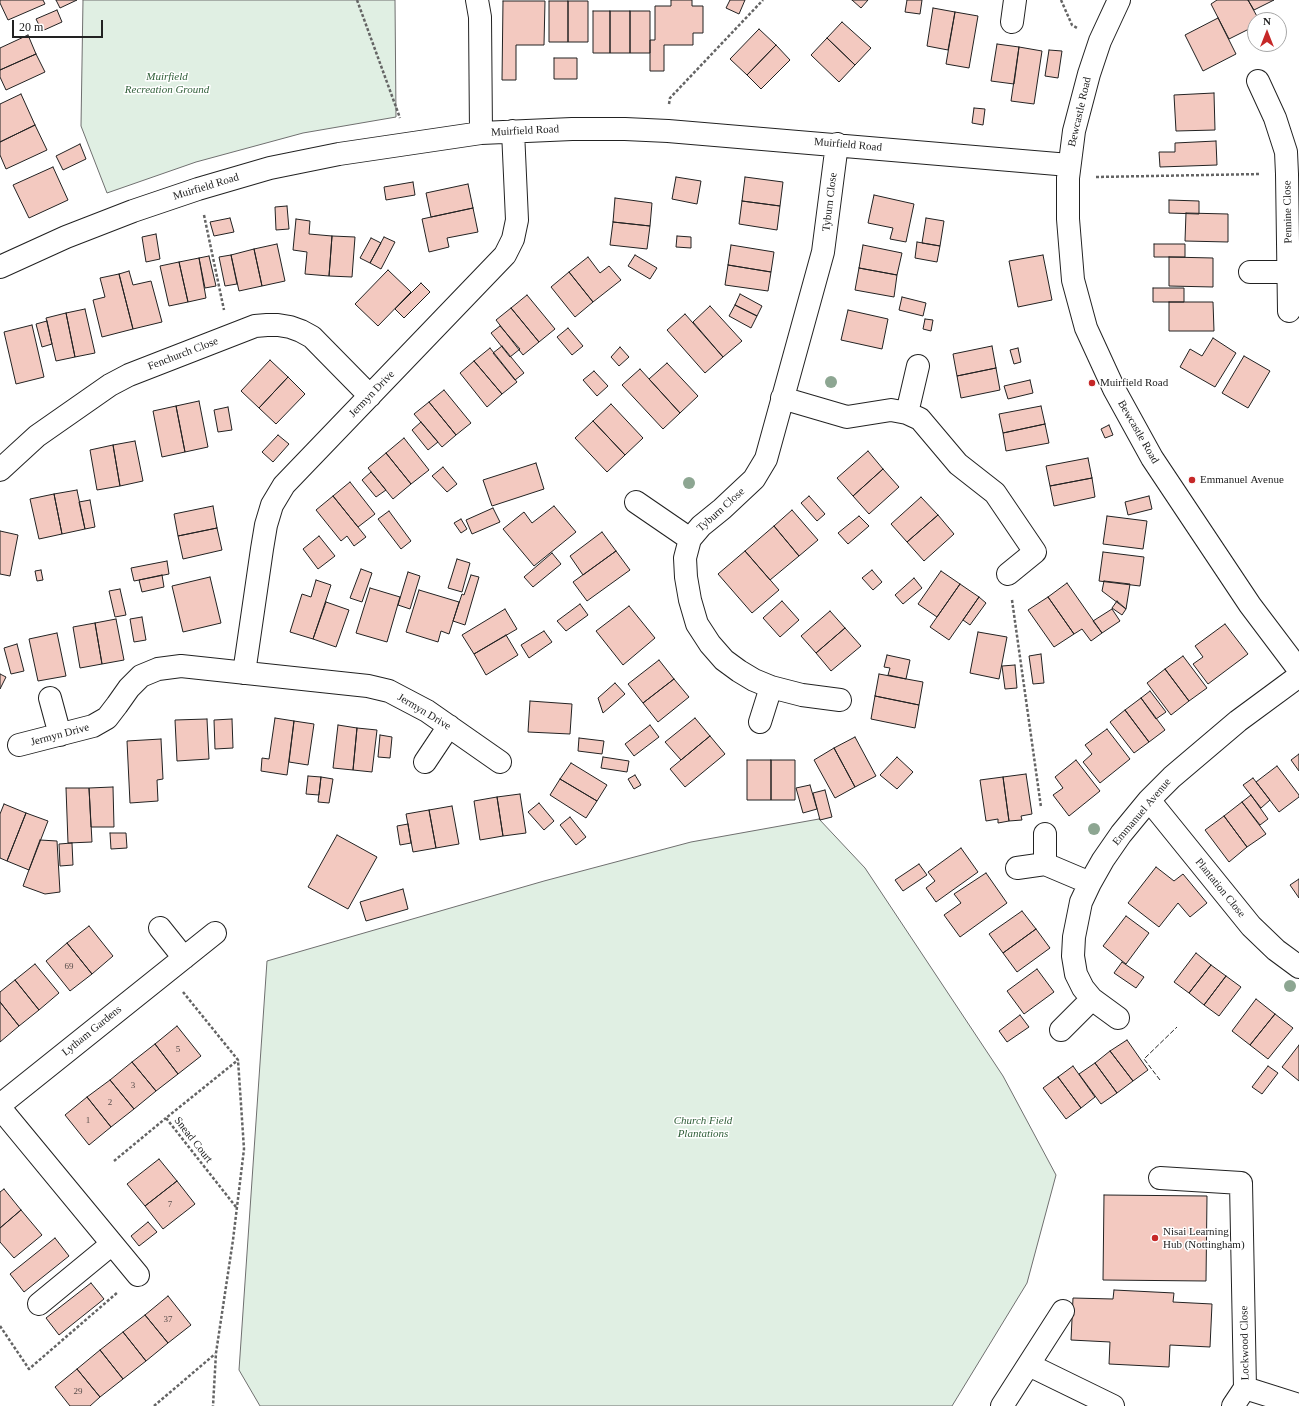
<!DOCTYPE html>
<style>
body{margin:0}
#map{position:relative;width:1299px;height:1406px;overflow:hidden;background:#fff;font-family:"Times New Roman",serif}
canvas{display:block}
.north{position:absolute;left:1247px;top:12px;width:40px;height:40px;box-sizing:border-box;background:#fff;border:1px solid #a7a7a7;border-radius:50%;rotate:0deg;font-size:11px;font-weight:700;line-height:16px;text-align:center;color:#222}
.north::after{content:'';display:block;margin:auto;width:14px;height:18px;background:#c62828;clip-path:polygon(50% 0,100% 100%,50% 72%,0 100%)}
.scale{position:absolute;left:12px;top:20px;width:91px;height:18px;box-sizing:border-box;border:2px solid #222;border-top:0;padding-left:5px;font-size:12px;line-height:14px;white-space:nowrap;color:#222;-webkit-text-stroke:3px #fff;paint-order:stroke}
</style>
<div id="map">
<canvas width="1299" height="1406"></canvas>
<div class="north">N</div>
<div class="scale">20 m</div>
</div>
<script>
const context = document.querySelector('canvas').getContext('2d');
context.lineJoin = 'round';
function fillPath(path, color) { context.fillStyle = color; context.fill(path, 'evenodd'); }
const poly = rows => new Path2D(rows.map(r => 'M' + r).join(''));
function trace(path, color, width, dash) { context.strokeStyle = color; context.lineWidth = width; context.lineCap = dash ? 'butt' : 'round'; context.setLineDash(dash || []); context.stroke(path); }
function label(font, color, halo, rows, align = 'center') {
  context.font = font + ' "Times New Roman",serif'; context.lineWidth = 3; context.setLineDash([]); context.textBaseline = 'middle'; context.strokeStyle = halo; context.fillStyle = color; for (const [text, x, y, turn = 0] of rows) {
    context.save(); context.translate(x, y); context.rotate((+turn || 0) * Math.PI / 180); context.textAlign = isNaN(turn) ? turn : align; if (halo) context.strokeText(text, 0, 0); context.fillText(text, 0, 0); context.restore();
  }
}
const green = poly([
 [83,0,395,0,396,117,303,133,196,162,107,193,81,126,83,0],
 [819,819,865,868,1003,1076,1056,1175,1027,1283,952,1406,260,1406,239,1370,267,961,544,881,691,842,819,819]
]);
fillPath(green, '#e0efe3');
trace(green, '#6f6f6f', 1);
const building = poly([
 [0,0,43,0,45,4,8,20,0,3,0,0],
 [56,0,77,0,60,8,56,0],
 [671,0,692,0,692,6,703,6,703,33,693,33,693,45,664,45,664,71,650,71,650,40,655,40,655,6,671,6,671,0],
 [730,0,745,0,739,14,726,8,730,0],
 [852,0,868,0,861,8,852,0],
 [907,0,922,0,920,14,905,12,907,0],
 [1217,0,1248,0,1259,20,1255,20,1255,26,1229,39,1211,4,1217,0],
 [1248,0,1274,0,1254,10,1248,0],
 [503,1,545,1,544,45,516,45,516,80,502,80,503,1],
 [549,1,568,1,568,42,549,42,549,1],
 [568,1,588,1,588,42,568,42,568,1],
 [933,8,955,12,948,50,927,46,933,8],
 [57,10,62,22,42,31,36,19,57,10],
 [593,11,610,11,610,53,593,53,593,11],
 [610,11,630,11,630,53,610,53,610,11],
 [630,11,650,11,650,53,630,53,630,11],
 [955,12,978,16,969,68,946,64,955,12],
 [1218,18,1236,54,1203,71,1185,35,1218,18],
 [842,22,871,48,855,65,827,38,842,22],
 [759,29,776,45,747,75,730,59,759,29],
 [28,35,36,54,0,70,0,48,28,35],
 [827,38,855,65,839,82,811,55,827,38],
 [997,44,1019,47,1014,84,991,81,997,44],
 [776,45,790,60,761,89,747,75,776,45],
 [1019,47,1042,51,1034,104,1011,101,1019,47],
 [1049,50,1062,51,1058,78,1045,76,1049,50],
 [36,54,45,72,6,90,0,77,0,70,36,54],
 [554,58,577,58,577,79,554,79,554,58],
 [1214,93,1215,130,1176,131,1174,95,1214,93],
 [21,94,35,125,0,142,0,104,21,94],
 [974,108,985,109,983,125,972,123,974,108],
 [35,125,47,150,6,169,0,155,0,142,35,125],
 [1216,141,1217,165,1160,167,1159,152,1175,152,1175,143,1216,141],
 [80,144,86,159,63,170,56,156,80,144],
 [53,167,68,200,29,218,13,185,53,167],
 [676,177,701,181,697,204,672,199,676,177],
 [745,177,783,182,780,206,742,201,745,177],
 [413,182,415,195,386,200,384,187,413,182],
 [468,184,473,208,431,217,426,193,468,184],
 [874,195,914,204,906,242,890,239,893,228,868,223,874,195],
 [615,198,652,203,650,226,613,222,615,198],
 [1169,200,1199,201,1199,214,1169,213,1169,200],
 [742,201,780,206,777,230,739,224,742,201],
 [287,206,289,229,276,230,275,207,287,206],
 [473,208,478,232,447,238,449,247,429,252,422,219,473,208],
 [1186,213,1228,214,1228,242,1185,241,1186,213],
 [230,218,234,232,214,236,210,222,230,218],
 [926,218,944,221,940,246,922,243,926,218],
 [296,219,310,221,309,234,332,236,329,276,305,274,307,252,293,250,296,219],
 [613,222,650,226,647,249,610,245,613,222],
 [156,234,160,259,146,262,142,237,156,234],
 [332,236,355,237,352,277,329,276,332,236],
 [677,236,691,237,691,248,676,247,677,236],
 [384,237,395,242,381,269,370,263,384,237],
 [371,238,381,243,370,263,360,258,371,238],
 [917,242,940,246,937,262,915,258,917,242],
 [277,244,285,281,262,286,254,249,277,244],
 [1154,244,1185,244,1185,257,1154,257,1154,244],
 [731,245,774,252,771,272,728,265,731,245],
 [863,245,902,253,897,275,859,268,863,245],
 [254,249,262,286,239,291,231,255,254,249],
 [231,255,237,284,225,286,219,257,231,255],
 [635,255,657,268,650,279,628,266,635,255],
 [1043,255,1052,300,1018,307,1009,261,1043,255],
 [209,256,216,286,205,288,199,258,209,256],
 [588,257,600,273,609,266,621,280,593,302,569,272,588,257],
 [1169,257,1213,258,1213,287,1169,286,1169,257],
 [199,258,206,298,188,302,179,262,199,258],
 [179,262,188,302,169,306,160,266,179,262],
 [728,265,771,272,768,291,725,285,728,265],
 [859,268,897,275,894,297,855,290,859,268],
 [388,270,411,292,378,326,355,304,388,270],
 [129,271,133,285,151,281,162,322,133,329,119,274,129,271],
 [569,272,593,302,575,317,551,287,569,272],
 [119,274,133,329,102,337,93,300,105,297,100,278,119,274],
 [421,283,430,292,404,318,395,309,421,283],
 [1153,288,1184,288,1184,302,1153,302,1153,288],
 [740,294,762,306,757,316,735,305,740,294],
 [527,295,555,329,539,342,511,308,527,295],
 [902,297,926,303,923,316,899,310,902,297],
 [1169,302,1213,302,1214,331,1169,331,1169,302],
 [735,305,757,316,751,328,729,316,735,305],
 [710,306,742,341,723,357,693,322,710,306],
 [511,308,539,342,523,355,496,320,511,308],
 [85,309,95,353,75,357,66,313,85,309],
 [848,310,888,319,882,349,841,340,848,310],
 [66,313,75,357,56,361,46,318,66,313],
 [685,314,723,357,705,373,667,330,685,314],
 [925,319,933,320,931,331,923,329,925,319],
 [47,321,52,344,42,347,36,324,47,321],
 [32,325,44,377,16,384,4,332,32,325],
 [500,326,520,349,510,357,491,333,500,326],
 [568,328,583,346,572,355,557,337,568,328],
 [1213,338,1236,353,1215,387,1180,367,1190,349,1202,356,1213,338],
 [502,346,524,373,515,380,493,353,502,346],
 [992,346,996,368,957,376,953,354,992,346],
 [620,347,629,357,619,366,611,357,620,347],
 [490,348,517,382,502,394,474,361,490,348],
 [1018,348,1021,362,1014,364,1010,350,1018,348],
 [1244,356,1270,371,1248,408,1222,393,1244,356],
 [270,360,288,377,259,408,241,391,270,360],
 [474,361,502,394,487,407,460,373,474,361],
 [667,363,698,396,680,413,649,379,667,363],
 [996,368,1000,390,961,398,957,376,996,368],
 [640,369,680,413,663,429,622,385,640,369],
 [594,371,608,386,597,396,583,380,594,371],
 [288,377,305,394,276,424,259,408,288,377],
 [1030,380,1033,393,1008,399,1004,386,1030,380],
 [444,390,471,423,456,435,429,402,444,390],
 [199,401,208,447,185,452,176,406,199,401],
 [429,402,456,435,442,447,414,414,429,402],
 [611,404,643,438,625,455,593,421,611,404],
 [176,406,185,452,162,457,153,411,176,406],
 [1041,406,1045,424,1003,433,999,414,1041,406],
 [228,407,232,430,218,432,214,410,228,407],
 [593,421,625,455,607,472,575,438,593,421],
 [421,422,438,442,428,450,412,430,421,422],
 [1045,424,1049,443,1006,451,1003,433,1045,424],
 [1109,425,1113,435,1105,438,1101,429,1109,425],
 [278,435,289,444,273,462,262,452,278,435],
 [404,438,429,470,411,484,386,453,404,438],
 [135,441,143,481,120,486,113,445,135,441],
 [113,445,120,486,97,490,90,450,113,445],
 [868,451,883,469,853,496,837,478,868,451],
 [386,453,411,484,393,499,368,468,386,453],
 [1088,458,1092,478,1050,486,1046,466,1088,458],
 [536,463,544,489,492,506,483,480,536,463],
 [443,467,457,484,447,492,432,476,443,467],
 [883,469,899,487,869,514,853,496,883,469],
 [371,472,386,490,376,497,362,480,371,472],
 [1092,478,1095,497,1054,506,1050,486,1092,478],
 [350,482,375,514,358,527,333,496,350,482],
 [77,490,85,529,62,534,54,494,77,490],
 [54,494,62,534,39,539,30,499,54,494],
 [333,496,366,537,354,546,347,536,341,541,316,510,333,496],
 [809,496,825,514,817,521,801,503,809,496],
 [1149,496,1152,509,1128,515,1125,502,1149,496],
 [921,497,938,515,907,542,891,524,921,497],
 [90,500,95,527,85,529,79,502,90,500],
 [213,506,217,528,178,536,174,514,213,506],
 [554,506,576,532,534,566,503,529,524,512,532,523,554,506],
 [493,508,500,522,472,534,466,520,493,508],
 [792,510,818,540,799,556,774,526,792,510],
 [389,511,411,541,401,549,378,519,389,511],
 [938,515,954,534,924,561,907,542,938,515],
 [859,516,869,526,848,544,838,533,859,516],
 [1107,516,1147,521,1143,549,1103,544,1107,516],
 [461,519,467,529,461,533,454,523,461,519],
 [774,526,799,556,770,580,745,551,774,526],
 [217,528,222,550,183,559,178,536,217,528],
 [0,531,18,535,10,576,0,574,0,531],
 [602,532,616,551,583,575,570,556,602,532],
 [319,536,335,556,318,569,303,549,319,536],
 [616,551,630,570,587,601,573,582,616,551],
 [745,551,779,590,752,613,718,574,745,551],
 [1103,552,1144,557,1140,586,1099,581,1103,552],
 [552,553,561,564,533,587,524,577,552,553],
 [457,559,470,563,462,592,448,588,457,559],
 [167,561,169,574,134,581,131,568,167,561],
 [361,569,372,573,362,602,350,598,361,569],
 [41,570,43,580,37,581,35,571,41,570],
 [872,570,882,582,873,590,862,578,872,570],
 [941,571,960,584,937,617,918,604,941,571],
 [408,572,420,576,410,609,398,605,408,572],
 [162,575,164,587,142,592,139,580,162,575],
 [471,575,479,577,465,625,453,621,462,594,464,595,471,575],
 [210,577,221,623,183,632,172,586,210,577],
 [914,578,922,588,903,604,895,595,914,578],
 [316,580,331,585,313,639,290,632,302,594,311,597,316,580],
 [1104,581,1130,584,1126,609,1102,591,1104,581],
 [1067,583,1102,633,1091,641,1082,629,1074,634,1048,597,1067,583],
 [960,584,979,597,949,640,930,627,960,584],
 [370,588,400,597,387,642,356,633,370,588],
 [120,589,126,615,115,617,109,591,120,589],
 [419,590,459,602,449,634,441,631,438,642,406,632,419,590],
 [979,597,986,603,970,625,963,620,979,597],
 [1048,597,1074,634,1054,647,1028,610,1048,597],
 [782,601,799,620,780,637,763,618,782,601],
 [1117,601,1126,609,1122,615,1112,608,1117,601],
 [326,602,349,610,336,647,313,639,326,602],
 [580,604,588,615,566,631,557,621,580,604],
 [629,606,655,638,623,665,596,631,629,606],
 [505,609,517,629,474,654,462,635,505,609],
 [1112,609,1120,621,1102,633,1093,621,1112,609],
 [830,611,845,628,816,653,801,636,830,611],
 [142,617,146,640,134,642,130,619,142,617],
 [116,619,124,660,102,664,95,623,116,619],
 [95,623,102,664,80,668,73,627,95,623],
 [1225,624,1248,654,1208,684,1193,664,1203,657,1195,646,1225,624],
 [845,628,861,646,831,671,816,653,845,628],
 [544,631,552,642,529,658,521,645,544,631],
 [978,632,1007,637,999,679,970,673,978,632],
 [57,633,66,676,38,681,29,639,57,633],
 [506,635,518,655,486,675,474,654,506,635],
 [17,644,24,671,11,674,4,648,17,644],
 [1041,654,1044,683,1033,684,1029,656,1041,654],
 [887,655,910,660,906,679,888,675,890,668,884,667,887,655],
 [1183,656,1207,688,1189,701,1165,669,1183,656],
 [659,660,674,679,643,703,628,684,659,660],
 [1015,665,1017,688,1005,689,1002,666,1015,665],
 [1165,669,1189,701,1171,715,1147,683,1165,669],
 [0,674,6,677,0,689,0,674],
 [879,674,923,682,919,705,875,696,879,674],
 [674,679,689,697,658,722,643,703,674,679],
 [615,683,625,694,603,713,598,698,615,683],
 [1150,691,1166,712,1156,719,1141,698,1150,691],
 [875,696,919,705,915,728,871,719,875,696],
 [1141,698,1165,730,1149,742,1125,710,1141,698],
 [530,701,572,704,570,734,528,732,530,701],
 [1125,710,1149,742,1134,753,1110,722,1125,710],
 [275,718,294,721,287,775,261,771,262,758,269,759,275,718],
 [695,718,710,736,681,760,665,742,695,718],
 [207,719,209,759,177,761,175,720,207,719],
 [232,719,233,748,215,749,214,720,232,719],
 [294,721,314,724,308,765,289,762,294,721],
 [338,725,357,728,353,770,333,768,338,725],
 [650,725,659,737,634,756,625,744,650,725],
 [357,728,377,730,372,772,353,770,357,728],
 [1107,729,1130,759,1100,783,1083,762,1092,754,1085,745,1107,729],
 [380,735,392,737,390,758,378,757,380,735],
 [710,736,725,754,685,787,670,769,710,736],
 [855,737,876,776,855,787,834,748,855,737],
 [579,738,604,741,602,754,578,751,579,738],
 [161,739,163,779,157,780,158,801,130,803,127,741,161,739],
 [834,748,855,787,835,798,814,760,834,748],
 [1299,754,1299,771,1291,760,1299,754],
 [603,757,629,761,627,772,601,768,603,757],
 [897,757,913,772,897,789,880,775,897,757],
 [747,760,771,760,771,800,747,800,747,760],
 [771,760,795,760,795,800,771,800,771,760],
 [1076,760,1100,791,1069,816,1053,795,1063,788,1055,777,1076,760],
 [571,763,607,785,597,801,560,779,571,763],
 [1277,766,1299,795,1299,797,1279,812,1256,782,1277,766],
 [1026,774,1032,814,1021,816,1022,820,1009,821,1003,777,1026,774],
 [635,775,641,785,634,789,628,779,635,775],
 [308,776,321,777,319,795,306,794,308,776],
 [321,777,333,779,329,803,318,802,321,777],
 [1003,777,1009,821,998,823,998,819,986,821,980,780,1003,777],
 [1253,778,1270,800,1261,808,1243,785,1253,778],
 [560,779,597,801,586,818,550,795,560,779],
 [810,785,817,809,803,813,796,788,810,785],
 [113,787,114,827,91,827,89,788,113,787],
 [66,788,89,788,92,842,68,843,66,788],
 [825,790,832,817,820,820,813,793,825,790],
 [520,794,526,833,503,836,497,797,520,794],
 [1251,795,1268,819,1260,825,1242,802,1251,795],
 [497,797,503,836,480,840,474,801,497,797],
 [1242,802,1266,834,1247,847,1224,816,1242,802],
 [539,803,554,821,544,830,528,812,539,803],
 [4,804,26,813,7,861,0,858,0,814,4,804],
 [452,806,459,844,436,848,429,810,452,806],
 [429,810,436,848,413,852,406,814,429,810],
 [26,813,48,821,29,870,7,861,26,813],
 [1224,816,1247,847,1229,862,1205,830,1224,816],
 [570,817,586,837,576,845,560,825,570,817],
 [408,824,411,843,400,845,397,826,408,824],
 [110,833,126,833,127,848,111,849,110,833],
 [337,835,377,857,348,909,308,887,337,835],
 [40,840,57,841,60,892,45,894,23,886,40,840],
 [72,843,73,865,60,866,59,844,72,843],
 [961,848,978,872,936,902,926,888,935,881,928,872,961,848],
 [919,864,927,875,903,891,895,880,919,864],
 [1156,867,1174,881,1183,874,1207,903,1190,917,1178,903,1159,927,1128,903,1156,867],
 [986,873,1007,903,960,937,944,915,961,903,954,894,986,873],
 [1299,879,1299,898,1290,885,1299,879],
 [403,889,408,909,366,921,360,902,403,889],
 [1022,911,1036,929,1003,953,989,934,1022,911],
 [1126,916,1149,933,1126,964,1103,946,1126,916],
 [89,926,113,956,92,974,67,943,89,926],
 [1036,929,1050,948,1017,972,1003,953,1036,929],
 [67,943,92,974,70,991,46,961,67,943],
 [1196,953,1211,965,1189,993,1174,982,1196,953],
 [1122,962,1144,977,1136,988,1114,973,1122,962],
 [35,964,59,993,39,1010,15,980,35,964],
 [1211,965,1226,976,1204,1005,1189,993,1211,965],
 [1037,969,1054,992,1024,1014,1007,991,1037,969],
 [1226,976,1241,987,1219,1016,1204,1005,1226,976],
 [15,980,39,1010,19,1026,0,1002,0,992,15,980],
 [1256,999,1275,1014,1250,1045,1232,1031,1256,999],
 [0,1002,19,1026,0,1042,0,1002],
 [1275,1014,1293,1028,1268,1059,1250,1045,1275,1014],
 [1020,1015,1029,1027,1007,1042,999,1031,1020,1015],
 [177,1026,201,1056,178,1074,155,1044,177,1026],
 [1127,1040,1148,1070,1133,1081,1110,1051,1127,1040],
 [155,1044,178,1074,156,1091,132,1062,155,1044],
 [1299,1045,1299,1081,1282,1067,1299,1045],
 [1110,1051,1133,1081,1117,1093,1095,1063,1110,1051],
 [132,1062,156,1091,134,1109,110,1080,132,1062],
 [1095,1063,1117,1093,1101,1104,1079,1074,1095,1063],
 [1073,1066,1095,1097,1081,1108,1058,1077,1073,1066],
 [1268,1066,1278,1073,1262,1094,1252,1087,1268,1066],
 [1058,1077,1081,1108,1066,1119,1043,1088,1058,1077],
 [110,1080,134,1109,111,1127,87,1097,110,1080],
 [87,1097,111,1127,89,1145,65,1115,87,1097],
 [159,1159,177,1181,145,1206,127,1184,159,1159],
 [177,1181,195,1204,163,1229,145,1206,177,1181],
 [4,1189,21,1210,0,1228,0,1192,4,1189],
 [1104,1195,1207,1196,1206,1281,1103,1280,1104,1195],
 [21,1210,42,1235,14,1258,0,1242,0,1228,21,1210],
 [148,1222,157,1232,139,1246,131,1236,148,1222],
 [55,1238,69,1256,24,1292,10,1274,55,1238],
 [91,1283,104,1299,59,1335,46,1318,91,1283],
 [1114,1290,1174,1293,1173,1302,1212,1304,1210,1347,1170,1345,1169,1367,1109,1364,1110,1342,1071,1340,1073,1298,1113,1299,1114,1290],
 [168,1296,191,1325,168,1343,145,1315,168,1296],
 [145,1315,168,1343,146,1361,123,1332,145,1315],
 [123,1332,146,1361,123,1379,100,1350,123,1332],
 [100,1350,123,1379,100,1397,77,1369,100,1350],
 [77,1369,100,1397,90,1406,70,1406,55,1387,77,1369]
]);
fillPath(building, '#f3c9c0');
trace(building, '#222', 1);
const minor = poly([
 [477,0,480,17,481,133],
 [1119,0,1100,41,1089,74,1074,131,1068,178,1068,219,1073,280,1086,328,1114,389,1152,458,1250,605,1299,670],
 [1012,22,1015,0],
 [1258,81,1275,118,1286,152,1287,174,1289,311],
 [837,144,823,252,766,459,754,479,722,509,701,526,690,539,685,558,686,577,690,600,697,624,710,644,724,660,739,671,754,680,771,687,802,695,840,700],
 [0,267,66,237,133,211,198,189,270,168,339,154,481,133,572,129,625,129,668,131,1069,165],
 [1250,272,1288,272],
 [782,398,847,417,891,410,907,413,920,419,958,464,995,493,1035,552,1008,574],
 [907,413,918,366],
 [0,470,37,436,110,385,129,375,255,326,267,325,278,325,290,327,301,331,312,337,370,396],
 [636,502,690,539],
 [244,673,262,549,266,525,272,505,284,485,505,255,513,239,517,220,513,131],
 [50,698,60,735],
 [760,722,771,687],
 [19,745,93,726,107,718,117,705,129,688,141,676,158,669,181,666,368,686,389,691,427,711,500,762],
 [425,762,449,726],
 [1149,800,1251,926,1276,950,1299,967],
 [1045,864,1090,883],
 [1017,868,1045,864,1045,834],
 [160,928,184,958],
 [1118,1018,1092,999,1083,988,1076,974,1073,956,1074,937,1081,902,1090,883,1103,860,1121,834,1149,800,1172,777,1238,721,1299,676],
 [1061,1030,1092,999],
 [0,1105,215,933],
 [0,1108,138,1275],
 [1160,1178,1241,1183,1245,1388,1233,1406],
 [39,1304,112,1244],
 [1029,1365,1113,1406],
 [1245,1388,1299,1405],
 [1002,1406,1063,1311]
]);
trace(minor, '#222', 24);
trace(poly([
 [357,0,400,118],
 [1061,0,1072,25,1077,28],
 [669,104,670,98,763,0],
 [1096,177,1261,174],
 [204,215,224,310],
 [1012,600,1041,807],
 [183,992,238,1060,244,1149,233,1240,216,1353,213,1406],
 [114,1161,166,1118],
 [236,1207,166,1118,238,1060],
 [0,1326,29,1369,118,1292],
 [154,1406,215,1354]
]), '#646464', 2.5, [3, 2]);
trace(minor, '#fff', 22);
trace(poly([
 [1160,1080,1144,1059,1177,1027]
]), '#222', 1, [5, 2]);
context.fillStyle = '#8da692';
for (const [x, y] of [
 [831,382],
 [689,483],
 [1094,829],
 [1290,986]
]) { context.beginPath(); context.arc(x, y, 6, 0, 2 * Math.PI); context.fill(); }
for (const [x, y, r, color] of [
 [1092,383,4,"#c62828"],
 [1192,480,4,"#c62828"],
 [1155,1238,4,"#c62828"]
]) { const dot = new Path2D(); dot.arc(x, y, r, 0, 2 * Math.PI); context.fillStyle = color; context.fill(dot); trace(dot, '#fff', 1.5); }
label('9px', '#564c4a', null, [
 ["69",69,967],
 ["5",178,1050],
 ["3",133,1086],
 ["2",110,1103],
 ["1",88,1121],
 ["7",170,1205],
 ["37",168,1320],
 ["29",78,1392]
]);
label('italic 11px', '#2f5e38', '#fff', [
 ["Muirfield",167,77],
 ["Recreation Ground",167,90],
 ["Church Field",703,1121],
 ["Plantations",703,1134]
]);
label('11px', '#222', '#fff', [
 ["Bewcastle Road",1080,112,-77],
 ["Muirfield Road",525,131,-3],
 ["Muirfield Road",848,145,5],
 ["Muirfield Road",206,187,-17],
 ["Tyburn Close",830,202,-83],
 ["Pennine Close",1288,212,-91],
 ["Fenchurch Close",183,354,-21],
 ["Jermyn Drive",372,394,-46],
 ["Bewcastle Road",1138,432,60],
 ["Tyburn Close",721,510,-42],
 ["Jermyn Drive",424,712,31],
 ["Jermyn Drive",60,735,-15],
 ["Emmanuel Avenue",1142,812,-50],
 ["Plantation Close",1220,888,51],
 ["Lytham Gardens",92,1031,-39],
 ["Snead Court",193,1140,52],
 ["Lockwood Close",1245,1343,-91]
]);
label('11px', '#222', '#fff', [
 ["Muirfield Road",1100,383],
 ["Emmanuel Avenue",1200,480],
 ["Nisai Learning",1163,1232],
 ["Hub (Nottingham)",1163,1245]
], 'left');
</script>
